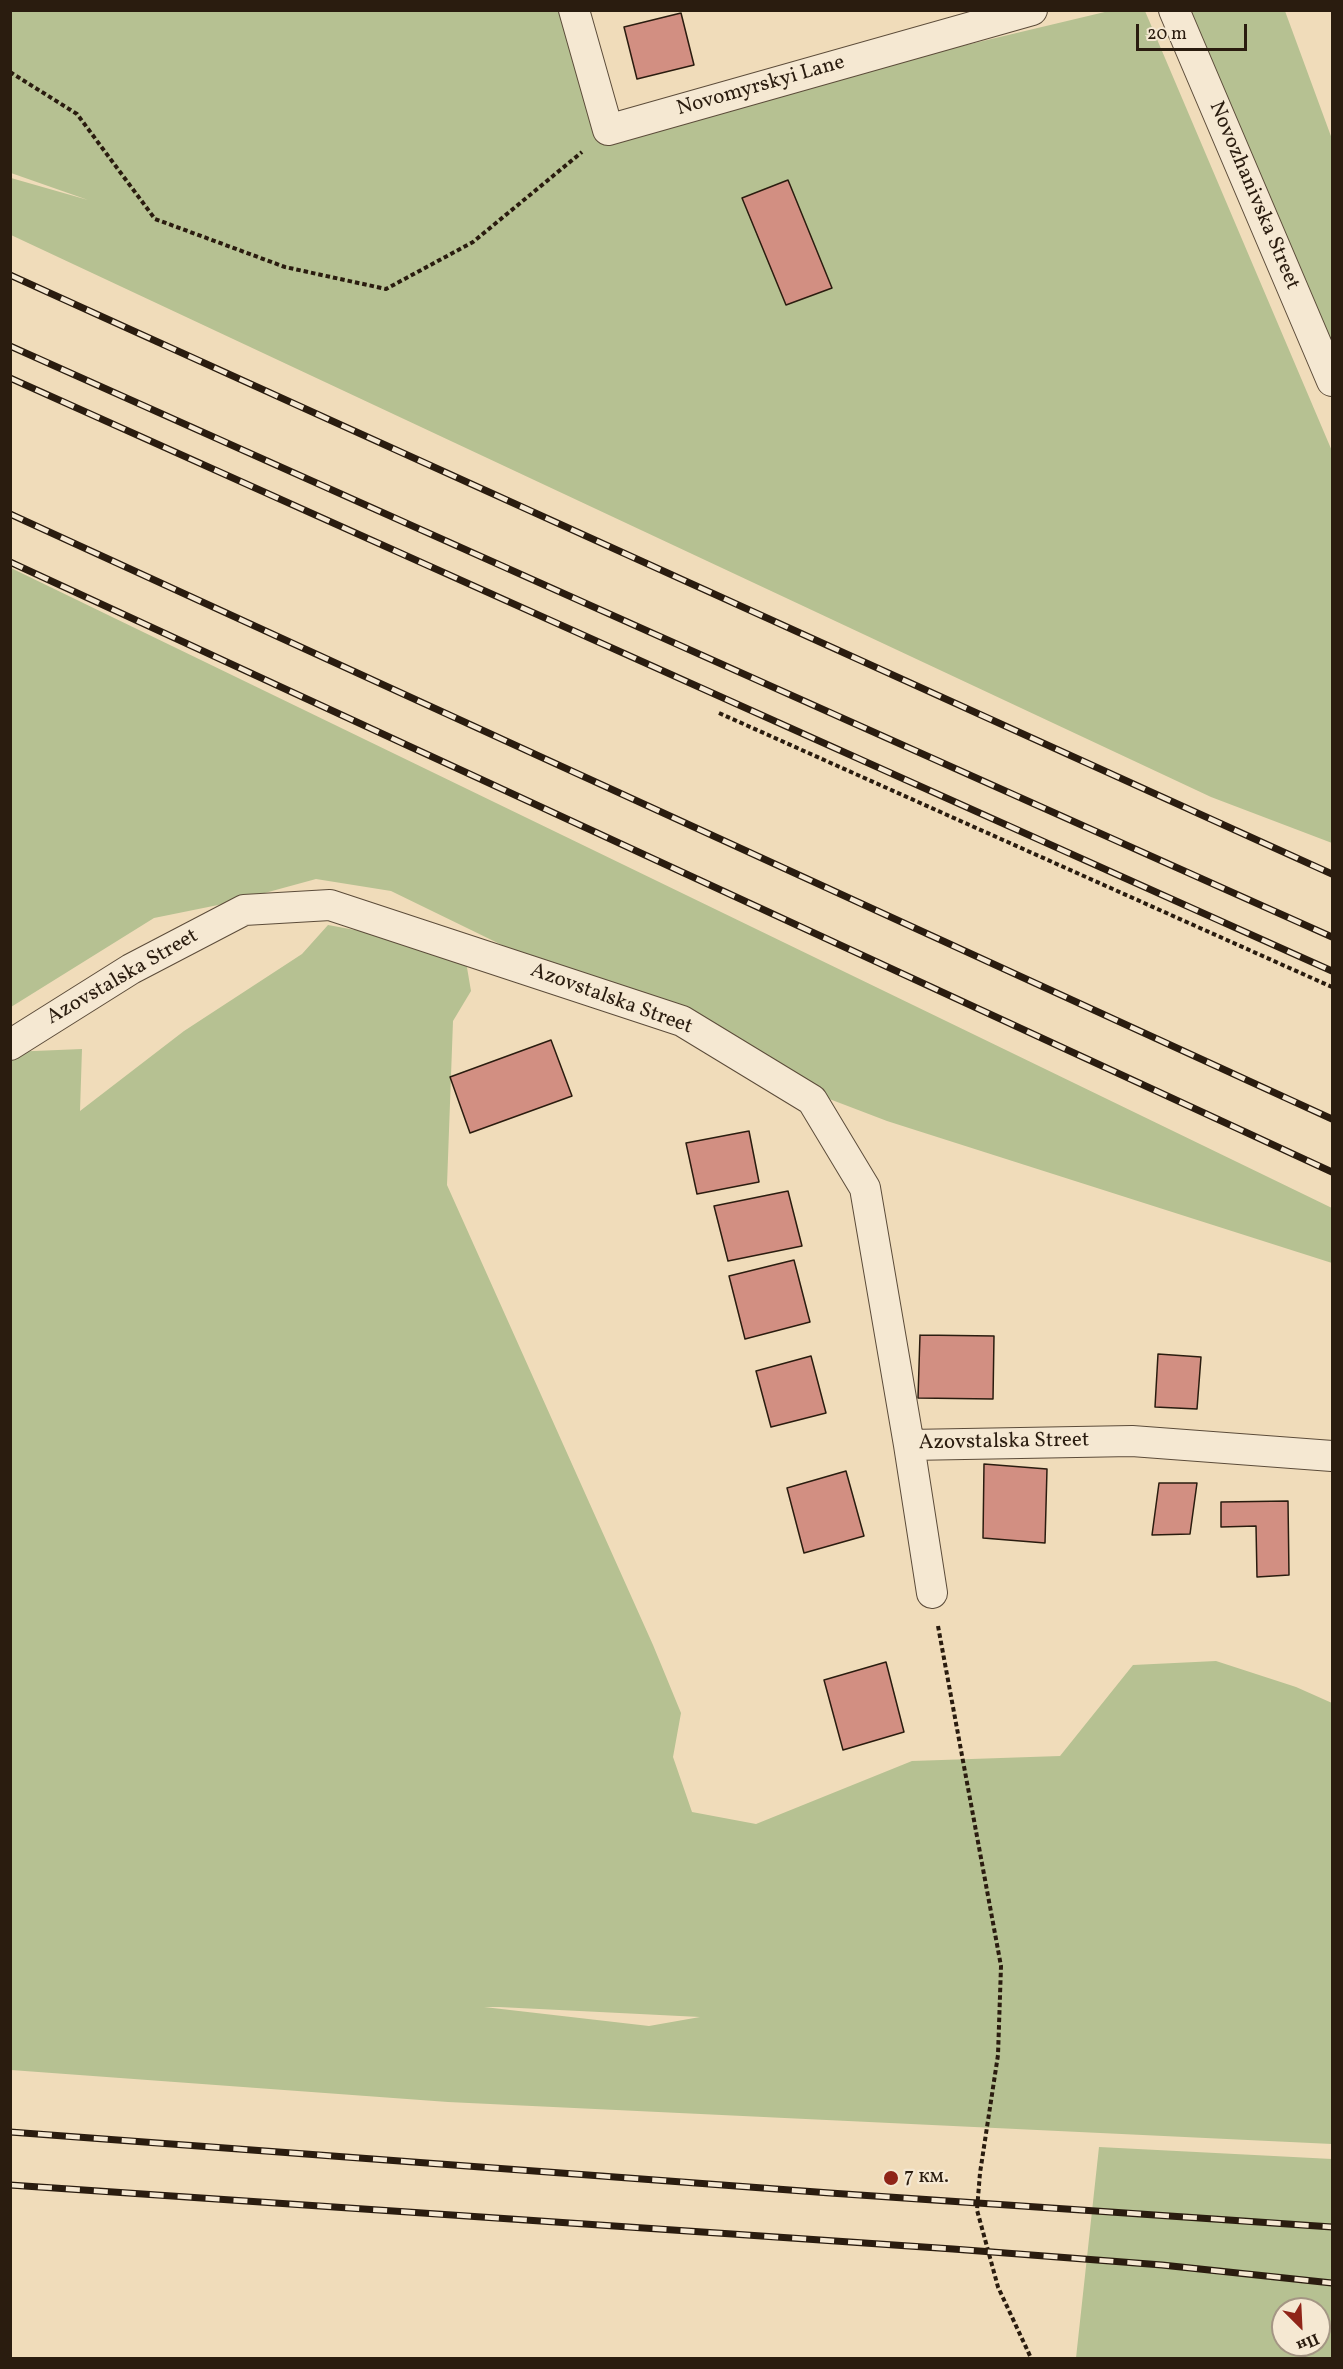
<!DOCTYPE html>
<meta charset="utf-8">
<style>
body{margin:0}
#map{position:relative;width:1343px;height:2369px;overflow:hidden;background:#f0dcba;font-family:Vollkorn,serif}
canvas{display:block}
.frame{position:absolute;inset:0;border:12px solid #2a1c0f;pointer-events:none}
.north{position:absolute;left:1271px;top:2297px;width:60px;height:60px;box-sizing:border-box;background:#f5e8d2;border:2px solid #a49684;border-radius:50%;rotate:156deg;font-size:16px;font-weight:700;line-height:24px;text-align:center;color:#2a1c0f}
.north::after{content:'';display:block;margin:auto;width:21px;height:27px;background:#8f2418;clip-path:polygon(50% 0,100% 100%,50% 72%,0 100%)}
.scale{position:absolute;left:1136px;top:24px;width:111px;height:27px;box-sizing:border-box;border:3px solid #2a1c0f;border-top:0;padding-left:8px;font-size:18px;line-height:21px;white-space:nowrap;color:#2a1c0f;-webkit-text-stroke:4px #f5e8d2;paint-order:stroke}
</style>
<div id="map">
<canvas width="1343" height="2369"></canvas>
<div class="frame"></div>
<div class="north">Пн</div>
<div class="scale">20 m</div>
</div>
<script>
const context = document.querySelector('canvas').getContext('2d');
context.lineJoin = 'round';
function fillPath(path, color) { context.fillStyle = color; context.fill(path, 'evenodd'); }
const poly = rows => new Path2D(rows.map(r => 'M' + r).join(''));
function trace(path, color, width, dash) { context.strokeStyle = color; context.lineWidth = width; context.lineCap = dash ? 'butt' : 'round'; context.setLineDash(dash || []); context.stroke(path); }
function label(font, color, halo, rows, align = 'center') {
  context.font = font + ' Vollkorn,serif'; context.lineWidth = 4.5; context.setLineDash([]); context.textBaseline = 'middle'; context.strokeStyle = halo; context.fillStyle = color; for (const [text, x, y, turn = 0] of rows) {
    context.save(); context.translate(x, y); context.rotate((+turn || 0) * Math.PI / 180); context.textAlign = isNaN(turn) ? turn : align; if (halo) context.strokeText(text, 0, 0); context.fillText(text, 0, 0); context.restore();
  }
}
fillPath(poly([
 [11,11,571,11,609,130,1109,11,1145,11,1332,451,1332,843,1211,797,11,235,11,178,88,200,11,173],
 [1174,11,1285,11,1332,139,1332,387],
 [11,568,1332,1208,1332,1263,887,1121,777,1079,391,891,316,879,228,903,154,918,11,1007],
 [328,925,464,950,471,991,453,1021,447,1185,653,1645,681,1713,673,1757,692,1812,756,1824,912,1761,1060,1756,1133,1665,1216,1661,1296,1687,1332,1703,1332,2144,448,2102,11,2070,10,1052,82,1049,80,1111,184,1031,302,954],
 [484,2007,499,2007,700,2017,649,2026],
 [1099,2147,1332,2159,1332,2358,1076,2358],
 [1283,2309,1319,2309,1319,2345,1283,2345]
]), '#b6c192');
const building = poly([
 [681,13,694,65,637,79,624,27,681,13],
 [788,180,832,288,786,305,742,198,788,180],
 [551,1040,572,1096,470,1133,450,1077,551,1040],
 [749,1131,759,1182,697,1194,686,1143,749,1131],
 [788,1191,802,1246,728,1261,714,1206,788,1191],
 [794,1260,810,1322,745,1339,729,1276,794,1260],
 [920,1335,994,1336,993,1399,918,1398,920,1335],
 [1158,1354,1201,1357,1197,1409,1155,1407,1158,1354],
 [811,1356,826,1413,771,1427,756,1371,811,1356],
 [984,1464,1047,1469,1045,1543,983,1538,984,1464],
 [846,1471,864,1536,804,1553,787,1488,846,1471],
 [1159,1483,1197,1483,1190,1534,1152,1535,1159,1483],
 [1288,1501,1289,1575,1257,1577,1256,1526,1221,1527,1221,1502,1288,1501],
 [886,1662,904,1732,843,1750,824,1680,886,1662]
]);
fillPath(building, '#d28f82');
trace(building, '#2a1c0f', 1.5);
const street = poly([
 [574,10,608,130,1032,10],
 [1174,10,1332,381],
 [10,1045,131,969,244,910,330,905,682,1021,812,1100,865,1188,909,1445,1132,1441,1332,1456],
 [909,1445,932,1593]
]);
trace(street, '#5c4c3a', 32);
trace(poly([
 [10,72,77,114,155,219,285,267,386,289,473,242,582,152],
 [719,713,1332,987],
 [938,1626,1001,1966,998,2055,980,2173,977,2210,998,2287,1031,2358]
]), '#2a1c0f', 4, [4.5, 3]);
trace(street, '#f5e8d2', 30);
const rail = poly([
 [10,275,1332,874],
 [10,346,1332,937],
 [10,378,1332,971],
 [10,514,1332,1119],
 [10,562,1332,1172],
 [10,2132,830,2193,1332,2227],
 [10,2185,953,2249,1162,2265,1332,2283]
]);
trace(rail, '#2a1c0f', 7);
trace(rail, '#f5e8d2', 4.5, [14]);
for (const [x, y, r, color] of [
 [891,2178,8,"#8f2418"]
]) { const dot = new Path2D(); dot.arc(x, y, r, 0, 2 * Math.PI); context.fillStyle = color; context.fill(dot); trace(dot, '#f5e8d2', 2); }
label('21px', '#2a1c0f', '#f5e8d2', [
 ["Novomyrskyi Lane",761,87,-16],
 ["Novozhanivska Street",1253,196,67],
 ["Azovstalska Street",123,978,-30],
 ["Azovstalska Street",611,1000,20],
 ["Azovstalska Street",1004,1443,-1]
]);
label('21px', '#2a1c0f', '#f5e8d2', [
 ["7 км.",904,2178]
], 'left');
</script>
